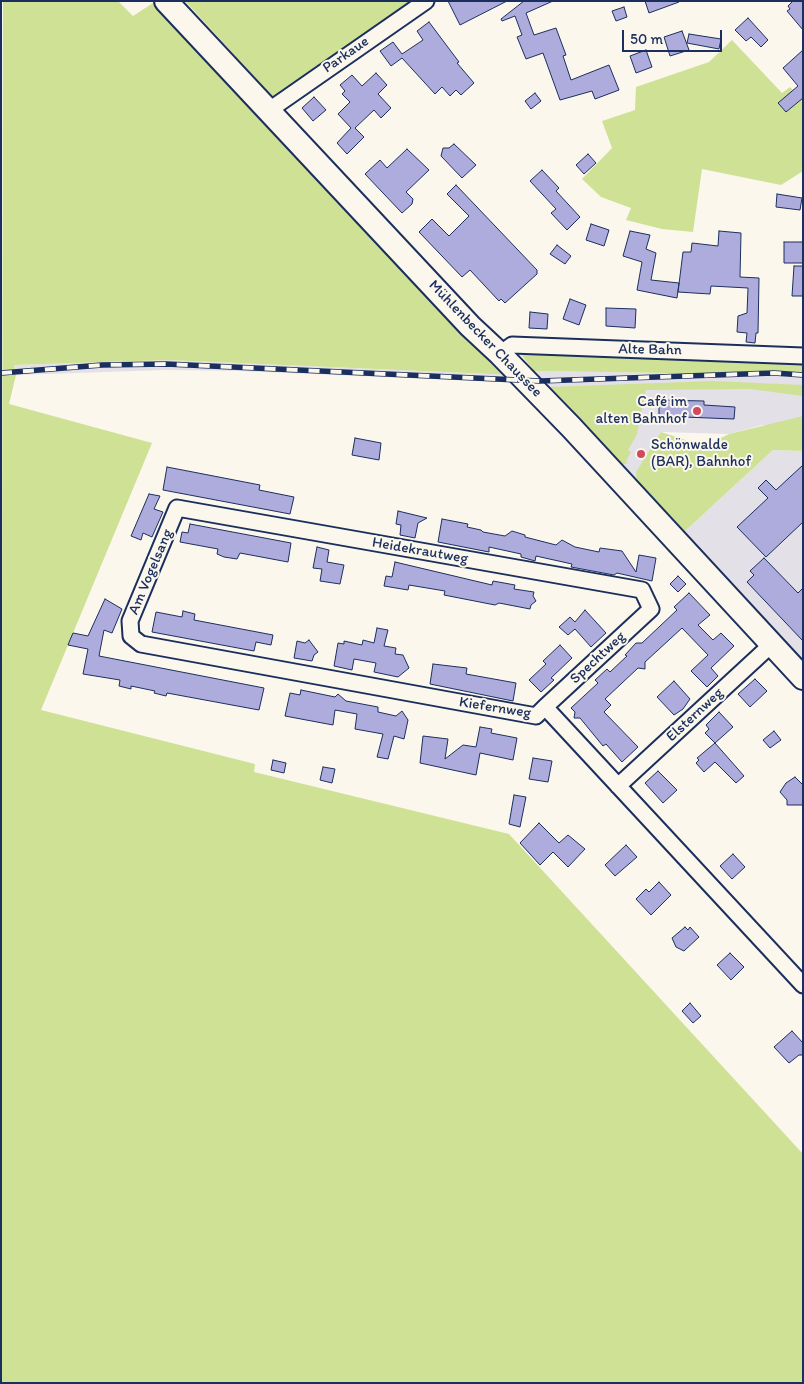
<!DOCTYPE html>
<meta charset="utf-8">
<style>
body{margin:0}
#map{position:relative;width:804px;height:1384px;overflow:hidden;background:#fbf7ec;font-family:Itim,sans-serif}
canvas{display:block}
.frame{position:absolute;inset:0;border:2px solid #1b2f5e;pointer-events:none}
.scale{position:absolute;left:622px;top:30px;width:100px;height:22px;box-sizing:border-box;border:2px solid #1b2f5e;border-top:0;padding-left:6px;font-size:15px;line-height:18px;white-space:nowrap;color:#1b2f5e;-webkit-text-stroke:4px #fbf7ec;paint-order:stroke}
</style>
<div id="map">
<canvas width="804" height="1384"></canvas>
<div class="frame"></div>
<div class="scale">50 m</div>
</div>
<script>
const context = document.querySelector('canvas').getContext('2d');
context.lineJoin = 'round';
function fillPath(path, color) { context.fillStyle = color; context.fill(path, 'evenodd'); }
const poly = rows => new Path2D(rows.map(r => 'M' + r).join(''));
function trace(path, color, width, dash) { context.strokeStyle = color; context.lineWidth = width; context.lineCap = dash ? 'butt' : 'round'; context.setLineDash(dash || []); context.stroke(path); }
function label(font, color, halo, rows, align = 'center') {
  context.font = font + ' Itim,sans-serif'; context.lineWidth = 4; context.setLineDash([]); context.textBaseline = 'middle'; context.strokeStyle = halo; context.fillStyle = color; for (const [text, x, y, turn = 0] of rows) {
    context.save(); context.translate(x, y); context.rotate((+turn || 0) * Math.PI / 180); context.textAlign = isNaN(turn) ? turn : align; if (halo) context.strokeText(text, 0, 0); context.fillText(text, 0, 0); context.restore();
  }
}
fillPath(poly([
 [168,360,514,375,534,371,803,375,803,434,762,425,729,434,661,432,637,472,637,481,549,387,502,382,240,371,165,370,16,375,14,365],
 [773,450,803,451,803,661,684,532]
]), '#e4e0e8');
fillPath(poly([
 [3,1,118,1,133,16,156,1,514,375,168,360,14,365,16,375,9,404,152,443,41,710,255,764,254,772,509,834,803,1154,803,1383,1,1383],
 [185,1,420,1,274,98],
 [732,40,782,93,790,87,803,101,803,171,781,185,702,169,693,232,662,229,626,220,631,208,601,197,582,179,612,148,602,121,635,110,636,87,709,62],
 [519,352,584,357,803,358,803,375,534,371],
 [713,381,803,385,803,396,750,389,646,390,637,434,628,450,631,452,626,461,628,463,621,465,550,387],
 [803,416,803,451,773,450,684,532,637,481,636,472,661,432,704,446,729,434]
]), '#cfe195');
const building = poly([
 [448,1,507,1,460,25,448,1],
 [524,1,553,1,526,13,534,35,556,28,566,55,563,56,571,80,609,65,619,90,595,99,592,91,560,100,543,53,526,59,517,37,522,35,515,16,502,21,501,19,524,1],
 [645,1,678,1,679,2,649,13,645,1],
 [793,1,803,1,803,30,787,11,790,9,788,6,793,1],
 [624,7,627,17,616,21,612,11,624,7],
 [748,18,768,40,761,47,751,37,746,41,735,30,748,18],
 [429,22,459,62,457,63,474,83,461,95,456,90,450,96,442,87,435,94,402,58,391,66,380,51,393,42,402,54,423,40,417,31,429,22],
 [682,31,689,50,670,56,664,37,682,31],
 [689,34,721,39,719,49,687,43,689,34],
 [646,50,652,67,636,73,630,56,646,50],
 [803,50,803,98,786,112,778,103,798,86,783,68,803,50],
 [376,73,387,85,378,94,391,108,381,118,374,110,355,128,364,137,347,154,337,143,351,128,338,114,350,102,342,94,345,91,340,85,352,75,362,86,376,73],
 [535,93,541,101,531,109,525,101,535,93],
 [314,97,326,110,313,121,302,108,314,97],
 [454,144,476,165,462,178,441,156,443,148,449,148,454,144],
 [407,149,429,170,406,192,413,199,412,204,402,213,365,174,380,160,387,168,407,149],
 [588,154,596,163,584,174,576,165,588,154],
 [542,170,559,188,556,191,580,217,567,230,551,213,556,209,530,181,542,170],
 [456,185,537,270,537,274,505,303,501,299,499,301,470,270,462,277,419,232,432,219,449,236,469,216,447,194,456,185],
 [777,194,802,198,800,210,776,207,777,194],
 [591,224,609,230,604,246,586,240,591,224],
 [630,231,650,235,646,249,656,253,651,280,679,283,677,298,637,290,642,262,623,256,630,231],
 [719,231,741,233,740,277,759,278,758,333,756,333,755,343,746,342,747,333,737,332,738,316,747,313,748,288,711,286,710,294,678,292,683,252,691,252,692,243,718,246,719,231],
 [784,242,803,242,803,263,784,263,784,242],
 [557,245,571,256,565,264,550,254,557,245],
 [794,266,803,266,803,296,792,296,794,266],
 [570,299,586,305,579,325,563,319,570,299],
 [606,308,636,309,635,328,606,326,606,308],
 [530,312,548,314,547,329,529,328,530,312],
 [659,400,704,401,704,405,735,407,734,419,659,416,659,400],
 [355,438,381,443,379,460,352,455,355,438],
 [803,465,803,522,766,557,737,527,768,498,758,488,766,480,776,490,803,465],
 [167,467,260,485,259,490,294,497,290,514,163,490,167,467],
 [149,494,160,496,154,509,163,512,152,537,143,533,141,540,131,536,149,494],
 [398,511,427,518,418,523,415,538,400,535,401,525,396,524,398,511],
 [442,519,468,524,467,527,481,530,483,532,505,536,512,531,525,535,525,537,556,545,562,540,575,547,599,552,600,548,622,551,636,572,639,555,656,558,652,581,617,573,614,575,571,567,572,564,536,556,535,561,521,557,521,554,489,547,489,552,438,542,442,519],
 [190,524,291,543,288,562,240,553,237,559,224,557,217,554,218,549,180,542,182,532,188,533,190,524],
 [317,547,329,550,327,562,344,565,340,584,320,581,322,569,313,568,317,547],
 [764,558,798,593,803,588,803,641,747,582,754,575,750,571,764,558],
 [395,562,492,585,493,581,515,585,514,589,534,592,533,596,536,601,531,605,530,609,499,603,495,605,444,595,445,591,409,585,408,590,384,586,386,576,392,577,395,562],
 [678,576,686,584,678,592,670,584,678,576],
 [689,593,710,615,698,625,713,640,721,633,734,646,711,668,718,676,707,687,691,671,708,655,682,628,645,662,645,669,638,668,605,699,611,705,604,712,638,747,622,762,606,744,603,746,580,718,574,718,575,712,571,708,598,683,595,680,607,669,610,672,627,656,625,655,636,643,642,643,677,610,674,607,689,593],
 [105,599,122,609,112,633,104,630,99,656,264,688,259,710,167,693,166,696,154,693,155,691,131,686,131,689,119,686,120,680,83,674,88,649,68,645,70,640,73,633,88,636,105,599],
 [585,610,606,633,591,647,575,629,568,635,559,627,570,617,575,622,585,610],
 [183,611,195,614,194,620,273,635,271,645,256,642,254,651,152,632,156,612,182,617,183,611],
 [377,628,388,630,384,646,396,648,395,654,403,655,409,668,398,677,374,672,376,663,354,659,352,670,334,666,338,643,344,644,344,641,362,645,363,640,374,643,377,628],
 [309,640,318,652,314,655,312,661,294,658,297,641,305,643,309,640],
 [560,645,572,658,551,678,554,680,541,692,529,680,546,664,543,661,560,645],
 [433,664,467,668,466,674,516,683,513,701,430,684,433,664],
 [755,679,767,691,750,707,738,694,755,679],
 [674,681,690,699,683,709,674,715,657,697,674,681],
 [301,690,335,697,338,694,346,701,378,707,378,712,396,716,402,711,408,720,404,739,394,736,388,759,377,757,383,734,355,729,357,714,335,710,333,725,285,716,290,693,300,695,301,690],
 [719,712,733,727,715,743,744,776,736,783,715,762,704,772,696,763,699,760,697,758,715,743,705,733,709,729,706,725,719,712],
 [480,727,492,729,491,733,517,738,513,760,480,753,476,775,420,763,423,736,448,739,445,759,463,745,476,747,480,727],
 [774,731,781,740,770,748,763,740,774,731],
 [533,758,552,761,548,782,529,779,533,758],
 [273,760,286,763,284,773,271,770,273,760],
 [323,767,335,769,332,783,320,780,323,767],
 [658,771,677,790,663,803,645,783,658,771],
 [795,777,803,785,803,805,787,805,787,800,780,792,786,783,795,777],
 [514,795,526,797,520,827,509,824,514,795],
 [539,823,559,843,568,835,585,849,568,867,553,852,540,865,520,843,539,823],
 [626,845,637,857,615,876,605,865,626,845],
 [733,854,745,867,732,879,720,866,733,854],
 [659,882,671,895,651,915,636,899,646,889,649,892,659,882],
 [685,927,688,930,690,927,699,937,684,951,676,947,672,938,685,927],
 [730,953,744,967,731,980,717,965,730,953],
 [690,1003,701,1016,693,1023,682,1011,690,1003],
 [792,1031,803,1043,803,1055,799,1055,789,1063,774,1047,792,1031]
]);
fillPath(building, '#aeacdd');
trace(building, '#1b2f5e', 1);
const minor = poly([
 [268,111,426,1],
 [500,354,512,345,803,356],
 [545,707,651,609,642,590,177,508,130,621,131,636,141,644,536,716,545,707,803,985],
 [618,786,772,644]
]);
const secondary = poly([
 [166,1,470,326,500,354,571,427,803,678]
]);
trace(minor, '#1b2f5e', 19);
trace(secondary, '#1b2f5e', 26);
trace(minor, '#fbf7ec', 15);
trace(secondary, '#fbf7ec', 22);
const rail = poly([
 [1,373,102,365,166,364,540,381,774,373,803,375]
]);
trace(rail, '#1b2f5e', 5.5);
trace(rail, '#fbf7ec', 4, [11]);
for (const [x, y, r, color] of [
 [697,411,5,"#d1495b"],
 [641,454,5,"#d1495b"]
]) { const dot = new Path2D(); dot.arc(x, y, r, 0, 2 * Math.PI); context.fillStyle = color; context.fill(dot); trace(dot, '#fbf7ec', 2); }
label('15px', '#1b2f5e', '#fbf7ec', [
 ["Parkaue",346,55,-35],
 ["Mühlenbecker Chaussee",485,339,46],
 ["Alte Bahn",650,350,1],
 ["Heidekrautweg",420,551,10],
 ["Am Vogelsang",151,572,-67],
 ["Spechtweg",598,658,-43],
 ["Kiefernweg",495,708,9],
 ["Elsternweg",695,715,-43]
]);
label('15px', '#1b2f5e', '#fbf7ec', [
 ["Café im",687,402],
 ["alten Bahnhof",687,419],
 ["Schönwalde",651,445,"left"],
 ["(BAR), Bahnhof",651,462,"left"]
], 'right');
</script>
